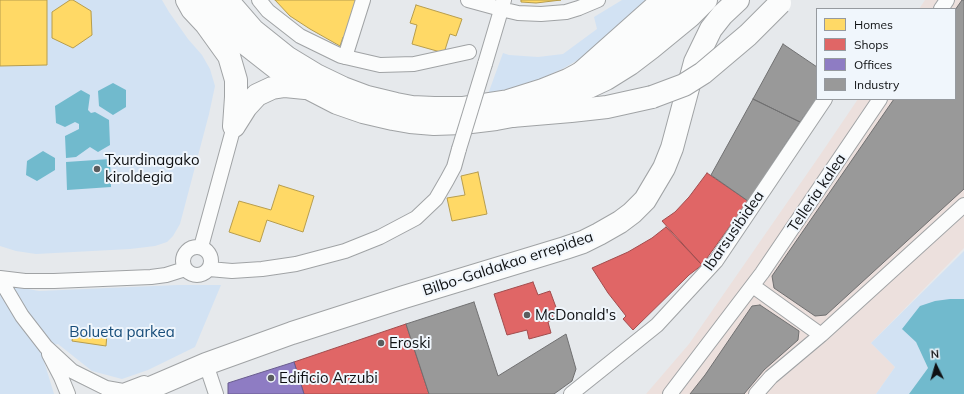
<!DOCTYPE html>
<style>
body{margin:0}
#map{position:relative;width:964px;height:394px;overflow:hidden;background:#e6e9ec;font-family:Mulish,sans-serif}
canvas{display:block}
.legend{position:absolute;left:816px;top:8px;width:140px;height:92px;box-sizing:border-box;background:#f0f6fc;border:1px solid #969a9f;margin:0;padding:5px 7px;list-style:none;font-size:12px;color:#0f1113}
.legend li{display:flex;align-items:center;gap:8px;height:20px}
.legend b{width:20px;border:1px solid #969a9f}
.north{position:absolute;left:916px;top:346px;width:40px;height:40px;-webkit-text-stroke:3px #f0f6fc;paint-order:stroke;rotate:355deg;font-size:11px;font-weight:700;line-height:16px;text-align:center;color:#0f1113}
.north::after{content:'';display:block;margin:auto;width:14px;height:18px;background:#0f1113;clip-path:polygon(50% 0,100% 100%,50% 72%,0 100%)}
</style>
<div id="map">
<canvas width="964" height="394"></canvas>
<ul class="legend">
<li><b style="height:11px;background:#ffd966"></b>Homes</li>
<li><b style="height:11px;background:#e06666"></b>Shops</li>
<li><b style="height:11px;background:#8e7cc3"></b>Offices</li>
<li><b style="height:11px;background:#999"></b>Industry</li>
</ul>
<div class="north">N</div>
</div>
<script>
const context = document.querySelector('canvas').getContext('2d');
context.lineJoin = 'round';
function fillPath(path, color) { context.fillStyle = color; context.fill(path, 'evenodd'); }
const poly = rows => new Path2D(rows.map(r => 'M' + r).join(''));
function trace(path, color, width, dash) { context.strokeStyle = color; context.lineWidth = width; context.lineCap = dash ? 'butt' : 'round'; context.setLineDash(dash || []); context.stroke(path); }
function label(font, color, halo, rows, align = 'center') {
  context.font = font + ' Mulish,sans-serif'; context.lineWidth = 4; context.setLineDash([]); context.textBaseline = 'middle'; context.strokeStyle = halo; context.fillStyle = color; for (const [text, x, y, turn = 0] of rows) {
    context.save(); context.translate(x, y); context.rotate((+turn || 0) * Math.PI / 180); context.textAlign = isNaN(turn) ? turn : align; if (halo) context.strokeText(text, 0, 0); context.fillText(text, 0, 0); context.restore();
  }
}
fillPath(poly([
 [925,0,964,0,964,248,871,343,895,367,876,394,646,394,689,344,818,158,858,99,955,99,955,9,919,9]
]), '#ece0dd');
fillPath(poly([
 [0,0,162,0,169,12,188,39,202,55,210,69,215,86,209,114,180,224,173,236,167,242,155,246,130,249,36,254,16,251,0,246],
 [622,0,651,0,592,52,562,69,531,83,488,94,503,53,509,55,538,57,563,54,597,29,594,17],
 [964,251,964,299,950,299,916,342,928,368,909,394,876,394,895,367,871,343],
 [0,284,39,291,178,285,221,285,195,347,148,370,122,379,92,371,58,344,40,348,54,394,0,394]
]), '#d2e2f3');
fillPath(poly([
 [113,83,126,90,126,107,113,115,99,106,98,91],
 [81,90,90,95,88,110,91,113,95,112,109,120,110,145,98,152,90,147,76,157,66,158,65,136,79,129,79,124,75,122,65,127,56,123,55,106],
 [43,151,55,158,55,170,37,181,26,175,27,161],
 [110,159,111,187,67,190,66,162],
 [950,299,964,299,964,394,909,394,928,368,916,342,902,329,920,306,935,301]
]), '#71bacd');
const homes = poly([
 [0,0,47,0,47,65,0,66,0,0],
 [70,0,73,0,91,11,92,35,73,48,52,38,52,12,70,0],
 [275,0,357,0,347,38,343,37,340,46,310,29,290,16,275,0],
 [521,0,561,0,536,3,521,2,521,0],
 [416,5,462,19,456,36,450,34,444,53,412,44,417,25,410,23,416,5],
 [478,172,487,214,452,221,447,198,465,195,461,176,478,172],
 [279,185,314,196,303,232,267,220,260,242,229,232,239,201,271,210,279,185],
 [74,329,107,334,106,346,72,341,74,329]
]);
fillPath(homes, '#ffd966');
trace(homes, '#b79d4d', 1);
const shops = poly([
 [707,173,748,201,702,265,662,221,675,212,689,197,707,173],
 [666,227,702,265,689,275,633,330,623,319,626,316,608,293,592,268,628,252,652,238,666,227],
 [533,282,538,295,550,291,557,310,552,320,548,322,551,333,529,339,527,330,507,335,494,294,533,282],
 [406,324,429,394,304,394,294,362,406,324]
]);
fillPath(shops, '#e06666');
trace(shops, '#a14c4d', 1);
const offices = poly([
 [294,362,304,394,228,394,228,383,294,362]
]);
fillPath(offices, '#8e7cc3');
trace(offices, '#685c8e', 1);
const industry = poly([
 [962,0,964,0,964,189,826,315,815,316,774,288,772,276,894,99,955,99,955,10,962,0],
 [783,44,817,67,817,98,800,122,753,99,783,44],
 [753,99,800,122,748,201,711,175,753,99],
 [474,302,498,376,566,334,576,369,572,381,554,394,429,394,406,324,474,302],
 [760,305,799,331,798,340,764,370,744,394,690,394,705,375,752,306,760,305]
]);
fillPath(industry, '#999');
trace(industry, '#707071', 1);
const street = poly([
 [259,0,268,11,300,36,341,56,380,65,414,64,469,52],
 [468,0,501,9,518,13,541,14,566,12,579,8,598,0],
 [941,9,947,0],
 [345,57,363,0],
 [485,64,504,0],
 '183 261a14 14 0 1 1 28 0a14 14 0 1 1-28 0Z',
 [201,247,234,126],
 [209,269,232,271,262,269,296,264,345,251,380,237,416,218,436,199,447,180,454,167,459,149],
 [0,278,25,281,54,281,151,277,166,275,185,269],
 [0,279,22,316,46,347,72,371,106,388,123,391,144,383],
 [753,286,821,335],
 [49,354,61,377,68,394],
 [206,364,216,394],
 [571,394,601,370,657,325,716,261,825,99],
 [670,394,762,273,880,99],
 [756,394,771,377,821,335,964,205]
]);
const primary = poly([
 [187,0,192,9,206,24,229,56,236,80,236,97,234,126],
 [207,0,242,41,279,70,308,88,337,103,363,112,393,119,410,122,434,124,463,123,496,119,512,116,571,111,607,107,652,97],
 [227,0,253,30,288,58,316,75,343,88,367,97,396,104,412,107,434,108,462,108,508,101,543,90,568,80,581,73,663,0],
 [234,126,246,107,257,95,272,88,285,86,305,88],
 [136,394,206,364,292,333,404,297,565,248,583,242,599,234,620,222,632,213,645,200,664,168,672,148,695,62,711,29,722,15,738,0]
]);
const highway = poly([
 [581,73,598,65,621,51,655,25,683,0],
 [512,116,548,105,574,94,606,79,630,64,651,48,690,16,706,0]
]);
trace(street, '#a0a3a5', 16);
trace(primary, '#a0a3a5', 24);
trace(highway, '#a0a3a5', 24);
trace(street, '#fbfcfc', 14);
trace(primary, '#fbfcfc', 22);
trace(highway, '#fbfcfc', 22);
const streetBridge = poly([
 [459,149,485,64]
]);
const primaryBridge = poly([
 [652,97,684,85,703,73,748,35,780,3]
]);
trace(streetBridge, '#a0a3a5', 16, []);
trace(primaryBridge, '#a0a3a5', 24, []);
trace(streetBridge, '#fbfcfc', 14);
trace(primaryBridge, '#fbfcfc', 22);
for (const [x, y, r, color] of [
 [97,169,4,"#5a5d5f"],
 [527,315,4,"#5a5d5f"],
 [381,343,4,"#5a5d5f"],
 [271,378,4,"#5a5d5f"]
]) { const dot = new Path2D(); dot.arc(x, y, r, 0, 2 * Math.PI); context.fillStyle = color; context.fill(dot); trace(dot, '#f0f6fc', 1.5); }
label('15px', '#0f1113', '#f0f6fc', [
 ["Txurdinagako",105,160],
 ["kiroldegia",105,177],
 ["McDonald's",535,315],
 ["Eroski",389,343],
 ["Edificio Arzubi",279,378]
], 'left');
label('15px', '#0f1113', '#f0f6fc', [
 ["Telleria kalea",817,193,-56],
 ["Ibarsusibidea",734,231,-55],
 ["Bilbo-Galdakao errepidea",508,264,-18]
]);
label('15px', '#174d7a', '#f0f6fc', [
 ["Bolueta parkea",122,332]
]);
</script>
